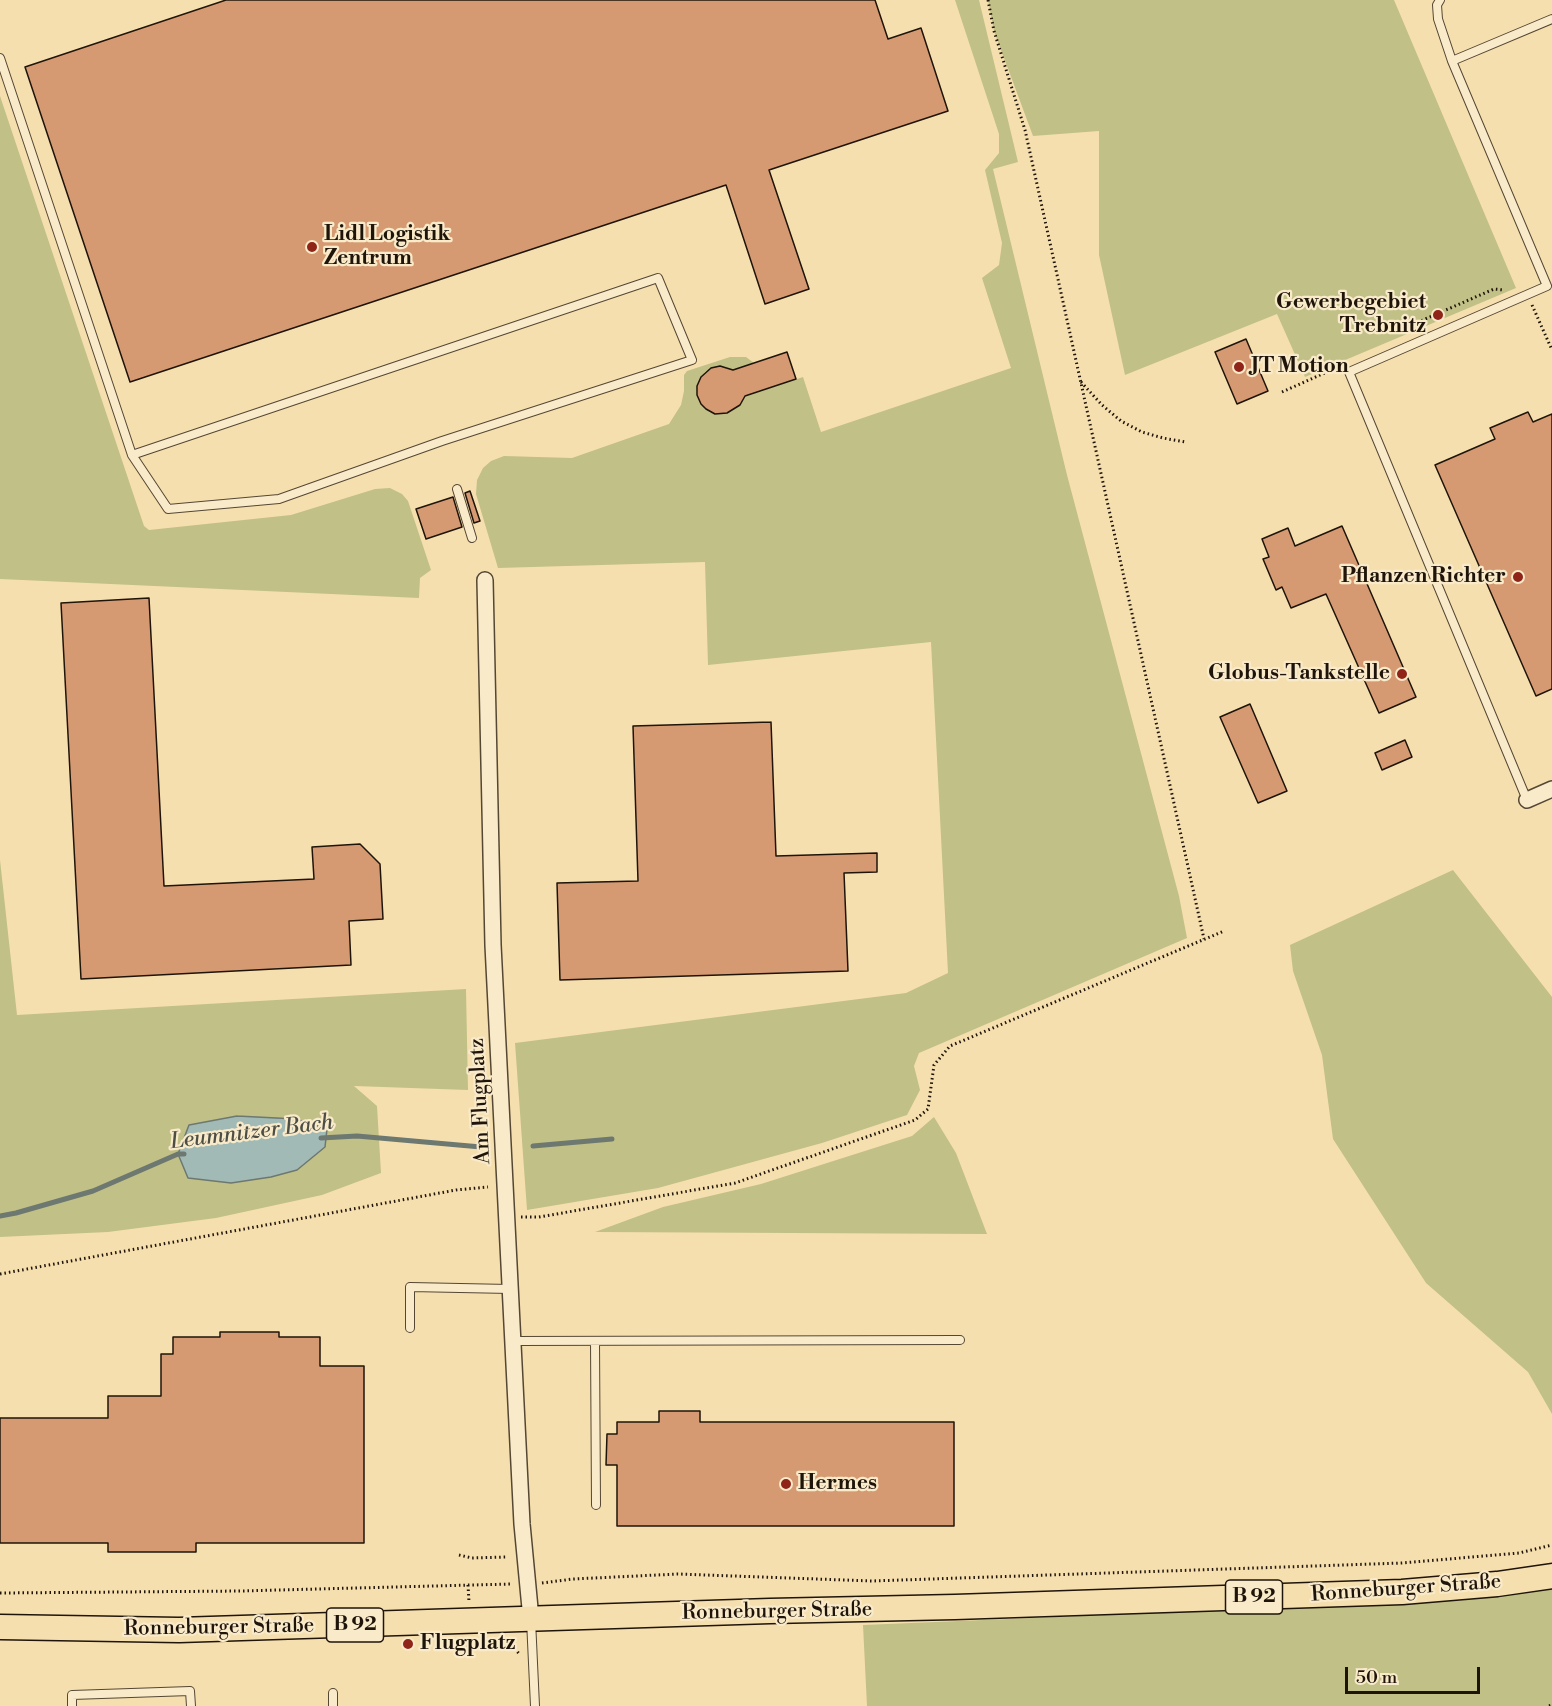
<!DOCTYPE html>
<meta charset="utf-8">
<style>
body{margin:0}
#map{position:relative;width:1552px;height:1706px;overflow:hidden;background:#f6dfae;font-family:"Libre Bodoni",serif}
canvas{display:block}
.scale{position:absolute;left:1345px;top:1667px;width:135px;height:27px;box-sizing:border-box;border:3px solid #1e140a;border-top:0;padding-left:8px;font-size:18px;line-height:21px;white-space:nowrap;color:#1e140a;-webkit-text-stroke:4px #f9eaca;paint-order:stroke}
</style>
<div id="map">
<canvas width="1552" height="1706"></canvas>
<div class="scale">50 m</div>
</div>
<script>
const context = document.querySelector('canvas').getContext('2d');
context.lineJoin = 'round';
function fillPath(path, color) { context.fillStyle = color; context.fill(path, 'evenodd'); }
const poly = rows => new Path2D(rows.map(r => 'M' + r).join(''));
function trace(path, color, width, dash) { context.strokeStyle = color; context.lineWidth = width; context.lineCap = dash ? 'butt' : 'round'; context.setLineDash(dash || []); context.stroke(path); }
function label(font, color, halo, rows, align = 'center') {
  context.font = font + ' "Libre Bodoni",serif'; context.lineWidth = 4.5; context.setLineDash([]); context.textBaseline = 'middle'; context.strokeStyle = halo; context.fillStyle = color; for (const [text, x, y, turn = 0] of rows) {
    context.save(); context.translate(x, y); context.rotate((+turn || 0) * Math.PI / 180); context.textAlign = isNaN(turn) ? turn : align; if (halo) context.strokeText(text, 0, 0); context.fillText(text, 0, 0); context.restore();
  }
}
fillPath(poly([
 [955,0,979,0,1018,162,993,169,1067,475,1179,896,1187,938,919,1053,914,1066,920,1090,907,1115,822,1143,658,1188,527,1210,515,1043,906,993,948,973,931,642,708,665,705,562,498,568,476,494,477,480,483,468,491,461,504,456,572,458,669,424,681,405,684,391,684,375,687,371,730,357,746,357,754,363,733,370,720,366,705,372,697,385,697,395,706,409,715,413,727,413,740,405,744,397,803,377,821,432,1011,368,982,278,999,265,1002,243,985,170,999,153,999,134],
 [988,0,1394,0,1516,288,1305,377,1277,314,1125,375,1099,255,1099,131,1033,136,994,31],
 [0,96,144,526,149,530,291,515,375,489,390,488,402,494,408,501,431,570,420,578,419,598,0,579],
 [0,860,17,1015,466,989,468,1090,354,1086,377,1106,381,1173,322,1195,216,1218,108,1232,0,1237],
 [237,1116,296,1119,327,1129,189,1125],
 [1453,870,1552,997,1552,1414,1528,1372,1426,1283,1333,1139,1322,1055,1293,971,1290,945],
 [934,1117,956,1153,987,1234,595,1232,663,1207,761,1184,912,1136],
 [1552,1589,1552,1706,867,1706,863,1625,1465,1600]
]), '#c1c087');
const water = poly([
 [237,1116,296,1119,327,1129,325,1147,297,1170,271,1177,231,1183,188,1178,178,1154,189,1125,237,1116]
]);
fillPath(water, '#a1bab5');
trace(water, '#6d7871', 1.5);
trace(poly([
 [321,1138,357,1136,481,1147],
 [533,1146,612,1139],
 [0,1216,16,1213,93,1191,178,1154,184,1154]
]), '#6d7871', 5);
const building = poly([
 [226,0,875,0,888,39,921,28,948,111,769,170,809,289,765,304,726,185,130,382,25,67,226,0],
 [1246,339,1268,391,1237,404,1215,352,1246,339],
 [787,352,796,379,745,396,740,405,727,413,715,414,706,409,701,404,697,395,697,386,701,377,711,368,720,366,733,370,787,352],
 [1528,412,1533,422,1552,414,1552,689,1536,696,1435,465,1495,439,1490,428,1528,412],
 [470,491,480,521,474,523,465,493,470,491],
 [453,497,462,527,426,539,416,509,453,497],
 [1342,526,1416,697,1379,713,1326,594,1291,608,1282,587,1276,590,1263,559,1269,557,1262,539,1288,528,1295,546,1342,526],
 [149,598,164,886,314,879,312,847,360,844,380,864,383,919,349,921,351,965,81,979,61,603,149,598],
 [1250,704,1287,791,1258,803,1220,717,1250,704],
 [771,722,776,856,877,853,877,872,844,873,848,971,560,980,557,883,638,881,633,726,771,722],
 [1405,740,1412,757,1382,770,1375,753,1405,740],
 [220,1332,279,1332,279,1337,320,1337,320,1366,364,1366,364,1543,196,1543,196,1552,108,1552,108,1543,0,1543,0,1418,108,1418,108,1396,161,1396,161,1354,173,1354,173,1337,220,1337,220,1332],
 [659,1411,700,1411,700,1422,954,1422,954,1526,617,1526,617,1465,606,1465,607,1434,617,1434,617,1422,659,1422,659,1411]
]);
fillPath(building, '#d69a72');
trace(building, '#1e140a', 1.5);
const lane = poly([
 [1440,0,1437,5,1438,19,1452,61,1547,286,1349,372,1527,800],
 [0,58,132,455],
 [1452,61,1552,19],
 [658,278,692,360,442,441,279,499,168,509,132,455,658,278],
 [457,489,472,538],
 [410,1328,410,1287,510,1289],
 [514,1341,960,1340],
 [595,1341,596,1505],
 [531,1620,535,1706],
 [333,1693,333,1706],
 [72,1706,72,1695,190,1691,191,1706]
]);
const street = poly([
 [485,580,493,945,522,1524,531,1619],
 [1527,800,1552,789]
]);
const primary = poly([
 [0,1627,179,1630,770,1611,955,1607,1402,1592,1497,1584,1552,1576]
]);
trace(lane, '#544733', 10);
trace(street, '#544733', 18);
trace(primary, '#1e140a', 27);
trace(poly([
 [988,0,994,31,1025,130,1204,939],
 [1532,305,1552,350],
 [1408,332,1416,323,1494,289,1504,290],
 [1081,382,1102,405,1121,421,1142,432,1163,438,1185,442],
 [1282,392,1338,367],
 [521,1217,539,1217,735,1183,915,1120,928,1109,934,1065,950,1046,1224,931],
 [0,1274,456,1190,488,1187],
 [459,1555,472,1558,508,1557],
 [542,1583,573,1579,678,1574,872,1581,1402,1563,1519,1553,1552,1545],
 [468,1585,469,1602],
 [0,1593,240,1591,511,1584],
 [469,1641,468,1647,513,1646,520,1655],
 [1549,1706,1552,1705]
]), '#1e140a', 3, [1.5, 3]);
trace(lane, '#f9eaca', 8);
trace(street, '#f9eaca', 15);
trace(primary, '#f6dfae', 24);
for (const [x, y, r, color] of [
 [312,247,6,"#8f2418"],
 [1438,315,6,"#8f2418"],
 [1239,367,6,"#8f2418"],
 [1518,577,6,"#8f2418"],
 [1402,674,6,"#8f2418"],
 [786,1484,6,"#8f2418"],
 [408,1644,6,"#8f2418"]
]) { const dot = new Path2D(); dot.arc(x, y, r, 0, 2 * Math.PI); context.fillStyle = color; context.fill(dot); trace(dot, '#f9eaca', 2); }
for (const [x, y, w] of [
 [1254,1597,57],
 [355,1625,57]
]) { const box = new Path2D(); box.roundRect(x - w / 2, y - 17, w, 34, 4.5); context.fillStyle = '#f9eaca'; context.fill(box); trace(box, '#1e140a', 1.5); }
label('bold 20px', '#1e140a', null, [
 ["B 92",1254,1597],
 ["B 92",355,1625]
]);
label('bold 21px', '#1e140a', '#f9eaca', [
 ["Lidl Logistik",324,235],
 ["Zentrum",324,259],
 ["Gewerbegebiet",1426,303,"right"],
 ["Trebnitz",1426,327,"right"],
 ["JT Motion",1251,367],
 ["Pflanzen Richter",1506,577,"right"],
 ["Globus-Tankstelle",1390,674,"right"],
 ["Hermes",798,1484],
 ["Flugplatz",420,1644]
], 'left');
label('21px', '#1e140a', '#f9eaca', [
 ["Am Flugplatz",481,1101,-93],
 ["Ronneburger Straße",1406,1589,-4],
 ["Ronneburger Straße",777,1612,-1],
 ["Ronneburger Straße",219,1628,-1]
]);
label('italic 22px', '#4c4e46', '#f9eaca', [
 ["Leumnitzer Bach",252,1133,-7]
]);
</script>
